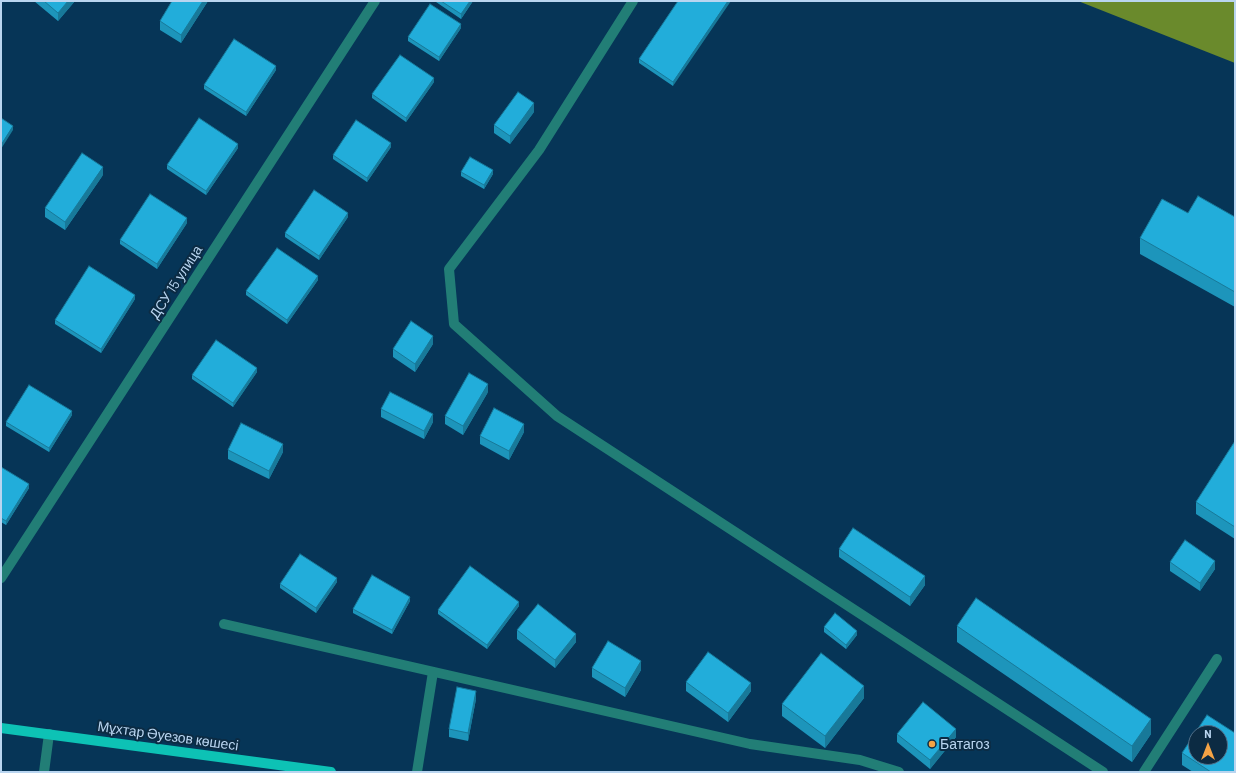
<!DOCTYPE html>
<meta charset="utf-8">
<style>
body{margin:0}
#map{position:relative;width:1236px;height:773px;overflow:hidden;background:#063557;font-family:Barlow,sans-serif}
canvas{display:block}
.frame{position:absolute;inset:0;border:2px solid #b9d5f0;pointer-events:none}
.north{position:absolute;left:1188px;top:725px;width:40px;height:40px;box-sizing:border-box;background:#0c2b43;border:1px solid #516f88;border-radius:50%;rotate:0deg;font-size:11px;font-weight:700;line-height:16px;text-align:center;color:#b9d5f0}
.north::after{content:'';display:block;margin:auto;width:14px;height:18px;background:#f5a345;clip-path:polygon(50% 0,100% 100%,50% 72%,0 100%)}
</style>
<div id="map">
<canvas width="1236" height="773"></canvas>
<div class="frame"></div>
<div class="north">N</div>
</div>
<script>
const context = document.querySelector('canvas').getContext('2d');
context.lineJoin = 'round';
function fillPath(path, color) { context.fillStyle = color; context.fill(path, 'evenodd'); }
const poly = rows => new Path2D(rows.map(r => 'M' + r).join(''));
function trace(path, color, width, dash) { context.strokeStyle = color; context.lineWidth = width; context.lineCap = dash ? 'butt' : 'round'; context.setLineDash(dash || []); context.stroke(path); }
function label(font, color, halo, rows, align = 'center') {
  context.font = font + ' Barlow,sans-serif'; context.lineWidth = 4; context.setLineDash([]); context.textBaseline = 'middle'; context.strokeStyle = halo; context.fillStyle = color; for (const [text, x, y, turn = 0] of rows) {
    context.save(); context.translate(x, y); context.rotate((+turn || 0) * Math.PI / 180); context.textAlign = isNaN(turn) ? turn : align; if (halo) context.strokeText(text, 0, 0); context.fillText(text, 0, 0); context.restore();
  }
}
fillPath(poly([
 [1078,1,1235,1,1235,63]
]), '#6a8a2c');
trace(poly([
 [633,1,539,150,449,269,454,324,557,416,1103,772],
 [1,578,375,1],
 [224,624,750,744,860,760,899,772],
 [44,772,49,734],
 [417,772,433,672],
 [1144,772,1217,659]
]), '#227e76', 10);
trace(poly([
 [1,728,331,772]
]), '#0dc2b5', 10);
fillPath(poly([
 [34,1,75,1,58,21],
 [172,1,208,1,181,43,160,30,160,21],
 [436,1,473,1,461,19,436,2],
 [678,1,673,86,639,63,639,59],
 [461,28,439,61,408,41,408,37],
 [276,70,246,116,204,89,204,85],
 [434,82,406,122,372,98,372,94],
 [534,112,510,144,494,133,494,125],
 [391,147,367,182,333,159,333,155],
 [238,148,206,195,167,169,167,165],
 [461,172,493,174,484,189,461,176],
 [103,175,65,230,45,217,45,208],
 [1188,213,1235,217,1235,307,1140,254,1140,238],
 [348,217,319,260,285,237,285,233],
 [187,223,157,269,120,244,120,240],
 [318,280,287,324,246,295,246,291],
 [135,299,101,353,55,324,55,320],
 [433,344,415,372,393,357,393,349],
 [257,372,233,407,192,379,192,375],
 [488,392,463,435,445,424,445,416],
 [381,409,433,422,424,439,381,417],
 [72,415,49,452,6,426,6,422],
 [524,432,509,460,480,444,480,436],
 [1235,441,1235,539,1196,514,1196,502],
 [228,450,283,452,269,479,228,459],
 [1,467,29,488,6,525,1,522],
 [839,549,925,585,910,606,839,557],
 [1170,562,1215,569,1200,591,1170,571],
 [337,582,316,613,280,588,280,584],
 [410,601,392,634,353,613,353,609],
 [519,606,487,649,438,614,438,610],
 [957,626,1151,734,1132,762,957,642],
 [824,627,857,635,846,649,824,632],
 [517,630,576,642,555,668,517,639],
 [592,668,641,670,625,697,592,677],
 [686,682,751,691,728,722,686,691],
 [864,698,825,748,782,716,782,704],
 [476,699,468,741,449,737,449,729],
 [897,734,956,737,930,769,897,742],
 [1182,753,1235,772,1193,772,1182,765]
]), '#1d95bb');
fillPath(poly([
 [68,1,75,1,58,21,58,13],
 [203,1,208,1,181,43,181,35],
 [470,1,473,1,461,19,461,14],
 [728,1,731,1,673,86,673,82],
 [461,24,461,28,439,61,439,57],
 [276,66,276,70,246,116,246,112],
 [434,78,434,82,406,122,406,118],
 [534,103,534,112,510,144,510,136],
 [13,126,13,130,1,149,1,145],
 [391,143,391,147,367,182,367,178],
 [238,144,238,148,206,195,206,191],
 [103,167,103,175,65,230,65,222],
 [493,170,493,174,484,189,484,185],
 [348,213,348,217,319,260,319,256],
 [187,218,187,223,157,269,157,264],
 [318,276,318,280,287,324,287,320],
 [135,295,135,299,101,353,101,349],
 [433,336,433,344,415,372,415,364],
 [257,368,257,372,233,407,233,403],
 [488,384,488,392,463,435,463,426],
 [72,411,72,415,49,452,49,448],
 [433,414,433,422,424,439,424,431],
 [524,424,524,432,509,460,509,451],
 [283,444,283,452,269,479,269,471],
 [29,484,29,488,6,525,6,521],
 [1215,561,1215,569,1200,591,1200,583],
 [925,576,925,585,910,606,910,597],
 [337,578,337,582,316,613,316,608],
 [410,597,410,601,392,634,392,630],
 [519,602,519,606,487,649,487,645],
 [857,631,857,635,846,649,846,645],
 [576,634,576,642,555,668,555,660],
 [641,661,641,670,625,697,625,688],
 [751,683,751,691,728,722,728,713],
 [864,686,864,698,825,748,825,736],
 [476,691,476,699,468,741,468,733],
 [1151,719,1151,734,1132,762,1132,746],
 [956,729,956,737,930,769,930,760]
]), '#187999');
const building = poly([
 [44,1,68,1,58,13,44,1],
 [172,1,203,1,181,35,160,21,172,1],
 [441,1,470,1,461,14,441,1],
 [678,1,728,1,673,82,639,59,678,1],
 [430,4,461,24,439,57,408,37,430,4],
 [234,39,276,66,246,112,204,85,234,39],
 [400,55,434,78,406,118,372,94,400,55],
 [518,92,534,103,510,136,494,125,518,92],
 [1,118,13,126,1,145,1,118],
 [199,118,238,144,206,191,167,165,199,118],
 [356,120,391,143,367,178,333,155,356,120],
 [82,153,103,167,65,222,45,208,82,153],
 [470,157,493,170,484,185,461,172,470,157],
 [314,190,348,213,319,256,285,233,314,190],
 [150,194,187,218,157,264,120,240,150,194],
 [1198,196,1235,217,1235,292,1140,238,1162,199,1188,213,1198,196],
 [277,248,318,276,287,320,246,291,277,248],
 [89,266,135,295,101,349,55,320,89,266],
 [411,321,433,336,415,364,393,349,411,321],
 [216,340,257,368,233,403,192,375,216,340],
 [469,373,488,384,463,426,445,416,469,373],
 [29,385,72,411,49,448,6,422,29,385],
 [390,392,433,414,424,431,381,409,390,392],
 [494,408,524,424,509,451,480,436,494,408],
 [241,423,283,444,269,471,228,450,241,423],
 [1235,441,1235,527,1196,502,1235,441],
 [1,467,29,484,6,521,1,518,1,467],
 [853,528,925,576,910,597,839,549,853,528],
 [1185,540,1215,561,1200,583,1170,562,1185,540],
 [300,554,337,578,316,608,280,584,300,554],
 [470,566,519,602,487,645,438,610,470,566],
 [372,575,410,597,392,630,353,609,372,575],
 [976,598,1151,719,1132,746,957,626,976,598],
 [538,604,576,634,555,660,517,630,538,604],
 [835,613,857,631,846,645,824,627,835,613],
 [608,641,641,661,625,688,592,668,608,641],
 [708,652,751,683,728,713,686,682,708,652],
 [821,653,864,686,825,736,782,704,821,653],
 [457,687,476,691,468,733,449,729,457,687],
 [923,702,956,729,930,760,897,734,923,702],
 [1207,715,1235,733,1235,772,1211,772,1182,753,1207,715],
 [1196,733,1220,733,1220,757,1196,757,1196,733]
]);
fillPath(building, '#22adda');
trace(building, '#187999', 1);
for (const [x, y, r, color] of [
 [932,744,4,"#f5a345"]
]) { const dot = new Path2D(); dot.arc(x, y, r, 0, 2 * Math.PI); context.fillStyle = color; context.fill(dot); trace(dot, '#0c2b43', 1.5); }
label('14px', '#b9d5f0', '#0c2b43', [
 ["ДСУ 15 улица",176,282,-57],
 ["Мұхтар Әуезов көшесі",168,736,8]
]);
label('14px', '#b9d5f0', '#0c2b43', [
 ["Батагоз",940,744]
], 'left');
</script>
